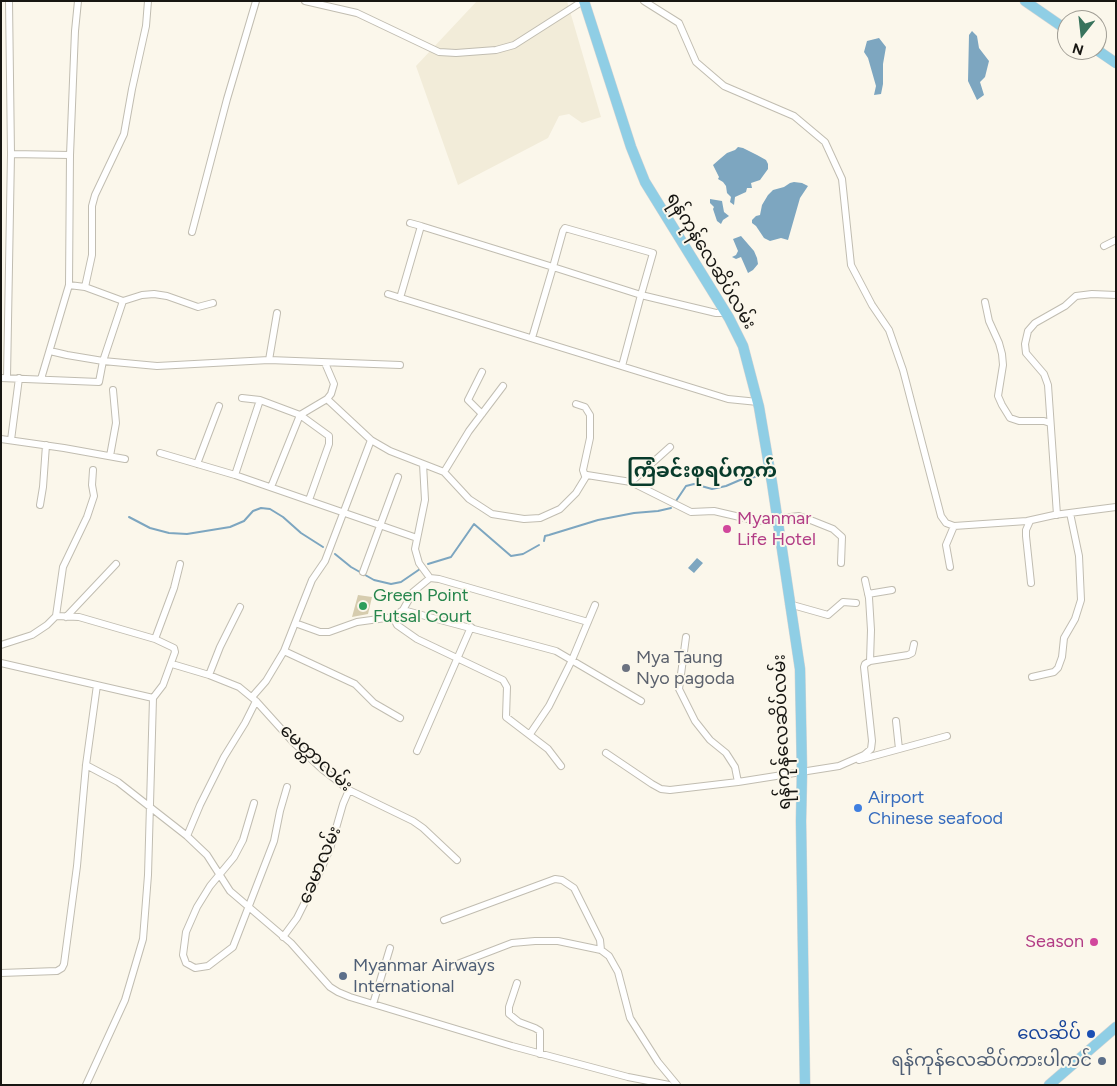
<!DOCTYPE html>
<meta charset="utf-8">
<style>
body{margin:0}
#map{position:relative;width:1117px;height:1086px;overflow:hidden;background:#fbf7eb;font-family:Figtree,sans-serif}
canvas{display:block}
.frame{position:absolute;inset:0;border:2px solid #171612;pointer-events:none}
.north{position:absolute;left:1057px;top:10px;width:50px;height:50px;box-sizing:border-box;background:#fbf7eb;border:1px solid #a09d94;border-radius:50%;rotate:196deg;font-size:14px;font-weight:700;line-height:20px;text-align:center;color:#171612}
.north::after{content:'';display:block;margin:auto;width:18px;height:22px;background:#38735c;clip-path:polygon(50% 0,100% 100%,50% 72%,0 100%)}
</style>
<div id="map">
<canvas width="1117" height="1086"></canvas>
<div class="frame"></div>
<div class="north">N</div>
</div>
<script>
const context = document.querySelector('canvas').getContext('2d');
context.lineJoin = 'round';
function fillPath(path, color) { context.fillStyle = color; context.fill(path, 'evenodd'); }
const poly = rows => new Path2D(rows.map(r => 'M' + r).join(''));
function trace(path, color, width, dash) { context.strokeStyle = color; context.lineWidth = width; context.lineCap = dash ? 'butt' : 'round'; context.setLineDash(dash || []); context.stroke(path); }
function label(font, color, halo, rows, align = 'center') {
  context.font = font + ' Figtree,"Noto Sans Myanmar",sans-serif'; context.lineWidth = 4; context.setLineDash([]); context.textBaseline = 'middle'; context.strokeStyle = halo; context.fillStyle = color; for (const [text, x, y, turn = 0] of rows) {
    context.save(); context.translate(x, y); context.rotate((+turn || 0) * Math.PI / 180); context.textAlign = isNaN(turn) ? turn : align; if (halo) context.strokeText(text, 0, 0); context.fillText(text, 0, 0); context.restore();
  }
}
fillPath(poly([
 [477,1,567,1,601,117,582,123,569,114,559,116,548,138,458,185,416,66]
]), '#f2ecd9');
fillPath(poly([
 [358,595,372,597,368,614,352,617]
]), '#d6ccae');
fillPath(poly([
 [972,31,977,36,979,48,989,61,985,77,980,82,984,95,977,100,968,81,969,35],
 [879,38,886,47,883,64,883,84,881,94,874,95,876,86,868,58,864,52,867,41],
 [738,147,743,148,757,155,766,160,768,164,768,169,760,180,751,183,752,188,747,188,746,192,735,197,734,205,730,202,731,197,727,193,726,186,723,182,718,179,719,177,713,165,721,158,727,153,735,150],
 [794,182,802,183,808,186,800,198,788,240,781,238,770,241,764,238,756,226,752,223,752,220,756,216,760,215,762,205,768,195,773,190,784,187,790,183],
 [710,199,722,201,724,212,729,216,723,220,721,224,717,221,713,209,714,207,710,203],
 [741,236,754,251,757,258,758,264,753,270,748,273,741,257,736,259,732,257,736,255,738,251,733,239],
 [697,558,703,563,694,573,688,568]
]), '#7da6c0');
trace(poly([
 [676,501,686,486,694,484,712,489,726,486,740,480,755,477],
 [129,517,150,528,169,533,187,534,230,527,244,521,253,511,261,508,270,509,283,517,301,533,323,547],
 [544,541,545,536,549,535,598,520,634,513,658,511,671,508],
 [335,554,351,567,374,580,391,584,401,582,420,569],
 [428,564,451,557,474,524,511,556,523,554,539,545]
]), '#7da6c0', 2);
const minor = poly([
 [305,1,357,13,439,52,456,53,496,50,514,45,583,1],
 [644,1,679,23,696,62,724,86,794,116,825,142,842,179,851,265,872,305,889,330,903,370,941,516,946,523,954,526,1027,521,1054,515,1116,507],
 [11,154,70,155],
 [410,223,421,226,553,267,641,295,653,253,565,228,563,231,553,267,532,338],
 [192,232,227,99,256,1],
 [1104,246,1116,240],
 [85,287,92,255,92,206,95,195,124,134,132,89,146,26,148,1],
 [388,294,728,399,758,402],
 [400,298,421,226],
 [123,301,142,295,154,294,167,296,198,307,213,303],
 [985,302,989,321,999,343,1002,354,1003,365,998,396,1002,405,1010,418,1019,421,1044,421,1050,423],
 [50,351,67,355,103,361,157,366,269,360,400,365],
 [269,360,277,313],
 [622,366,641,295,716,313,726,313],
 [482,372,468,400,482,414],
 [1,378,99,382,103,361,123,301,85,287,69,285],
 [7,378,11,154,9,1],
 [41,379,69,285,70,155,75,31,78,1],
 [242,398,260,400,300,415,329,436,329,444,309,500],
 [327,399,371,440,390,451,444,472,469,499,492,514,524,519,540,518,560,509,576,493,587,475,631,482,691,512,714,511,757,521,799,516,813,521,833,529,842,537,841,563],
 [576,404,585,407,590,415,590,438,583,470,585,476],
 [1,439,64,448,125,459],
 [11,440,19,378],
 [160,453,235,475,417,538],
 [110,456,116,423,113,390],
 [197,464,219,406],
 [423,464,425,500,415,549,419,563,430,578],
 [444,472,469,431,503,386],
 [235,475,260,400],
 [631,482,670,447],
 [271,487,300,415,327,399,331,394,334,384,325,363],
 [40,505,43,487,46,445],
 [1057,515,1048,385,1044,374,1026,353,1025,344,1028,331,1035,323,1065,306,1076,296,1092,294,1116,295],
 [1030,521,1026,530,1026,536,1031,583],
 [950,567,946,545,954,526],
 [363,572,398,477],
 [868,594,892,590],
 [789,604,828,615,843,602,856,603],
 [403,610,556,651,641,701],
 [56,616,79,617,155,639,174,648,175,652,163,685,153,698,148,875,143,939,125,1000,86,1085],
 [66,617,116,564],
 [393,617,397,625,417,639,503,680,507,687,506,717,548,749,561,766],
 [393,617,403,610,413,592,430,578,439,579,588,622],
 [295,623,320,632,329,632,357,622,393,617],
 [686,637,679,689,695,721,710,740,726,753,735,767,738,782],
 [155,639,174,588,180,564],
 [1,645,32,635,47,625,56,616,63,567,87,517,94,496,92,485,93,470],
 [284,651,355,684,374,703,400,718],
 [870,661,908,655,912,653,914,644],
 [1,663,153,698],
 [172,664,209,675,239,687,256,701,293,742,322,769,349,790,413,821,423,828,457,860],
 [209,675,220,647,240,607],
 [1032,677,1054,672,1058,668,1062,657,1064,638,1075,619,1081,600,1079,556,1070,513],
 [252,697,266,681,284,651,312,580,325,561,371,440],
 [896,721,899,749],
 [530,734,549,706,572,660,595,605],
 [417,751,471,627],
 [606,753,652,784,661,789,670,790,738,782,839,766,864,755,871,749,872,741,864,667,865,664,870,661,871,630,869,598,865,580],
 [859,760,947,736],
 [86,765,118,782,187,836,207,855,230,891,291,943,330,987,338,992,350,997,512,1046,628,1077,669,1085],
 [254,803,243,840,234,857,210,886,197,907,186,932,183,955,186,963,195,968,208,966,233,947,274,841,280,811,287,787],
 [187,836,200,805,224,757,245,723,256,701],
 [444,920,555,879,562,880,574,888,600,940,601,950],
 [283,937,297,918,318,876,330,849,343,804,349,790],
 [447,968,512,943,535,941,558,941,601,950,609,956,618,972,630,1018,658,1062,677,1085],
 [1,973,57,971,62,968,64,964,77,866,86,765,97,685],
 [517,983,509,1007,509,1014,519,1022,535,1028,540,1031,540,1054],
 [373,1004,390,948]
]);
const primary = poly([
 [584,1,631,147,645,182,729,318,743,346,759,407,772,483,800,669,802,772,801,821,805,1085],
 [1025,1,1067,30],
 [1097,50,1116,63],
 [1049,1085,1116,1027]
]);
trace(minor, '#c1bdb1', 8);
trace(primary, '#d5d5d4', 11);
trace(minor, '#fff', 6);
trace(primary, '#8fcee5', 10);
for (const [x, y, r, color] of [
 [727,529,5,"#d1479c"],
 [363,606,5,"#2e9e5b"],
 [626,668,5,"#6b7280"],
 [858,808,5,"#3f7fe0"],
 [1094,942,5,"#d1479c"],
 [343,976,5,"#5c6f8a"],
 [1091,1034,5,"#1a4fb4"],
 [1102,1061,5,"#5c6f8a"]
]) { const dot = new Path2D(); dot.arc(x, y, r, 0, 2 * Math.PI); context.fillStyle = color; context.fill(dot); trace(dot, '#fbf7eb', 2); }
label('18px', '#171612', '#fbf7eb', [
 ["ရန်ကုန်လေဆိပ်လမ်း",711,261,59],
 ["ရန်ကုန်လေဆိပ်လမ်း",782,732,-92],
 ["မေတ္တာလမ်း",316,758,42],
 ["ခေမာလမ်း",320,865,-67]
]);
label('18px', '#b23c85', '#fbf7eb', [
 ["Myanmar",737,519],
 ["Life Hotel",737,540],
 ["Season",1084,942,"right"]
], 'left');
label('18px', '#27864d', '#fbf7eb', [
 ["Green Point",373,596],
 ["Futsal Court",373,617]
], 'left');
label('18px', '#5b616d', '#fbf7eb', [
 ["Mya Taung",636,658],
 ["Nyo pagoda",636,679]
], 'left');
label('18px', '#366cbe', '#fbf7eb', [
 ["Airport",868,798],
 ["Chinese seafood",868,819]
], 'left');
label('18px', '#4e5e75', '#fbf7eb', [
 ["Myanmar Airways",353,966],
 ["International",353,987],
 ["ရန်ကုန်လေဆိပ်ကားပါကင်",1092,1061,"right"]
], 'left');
label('18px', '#164399', '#fbf7eb', [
 ["လေဆိပ်",1081,1034]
], 'right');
label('bold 20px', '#083b2b', '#fbf7eb', [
 ["ကြံခင်းစုရပ်ကွက်",702,471]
]);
</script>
